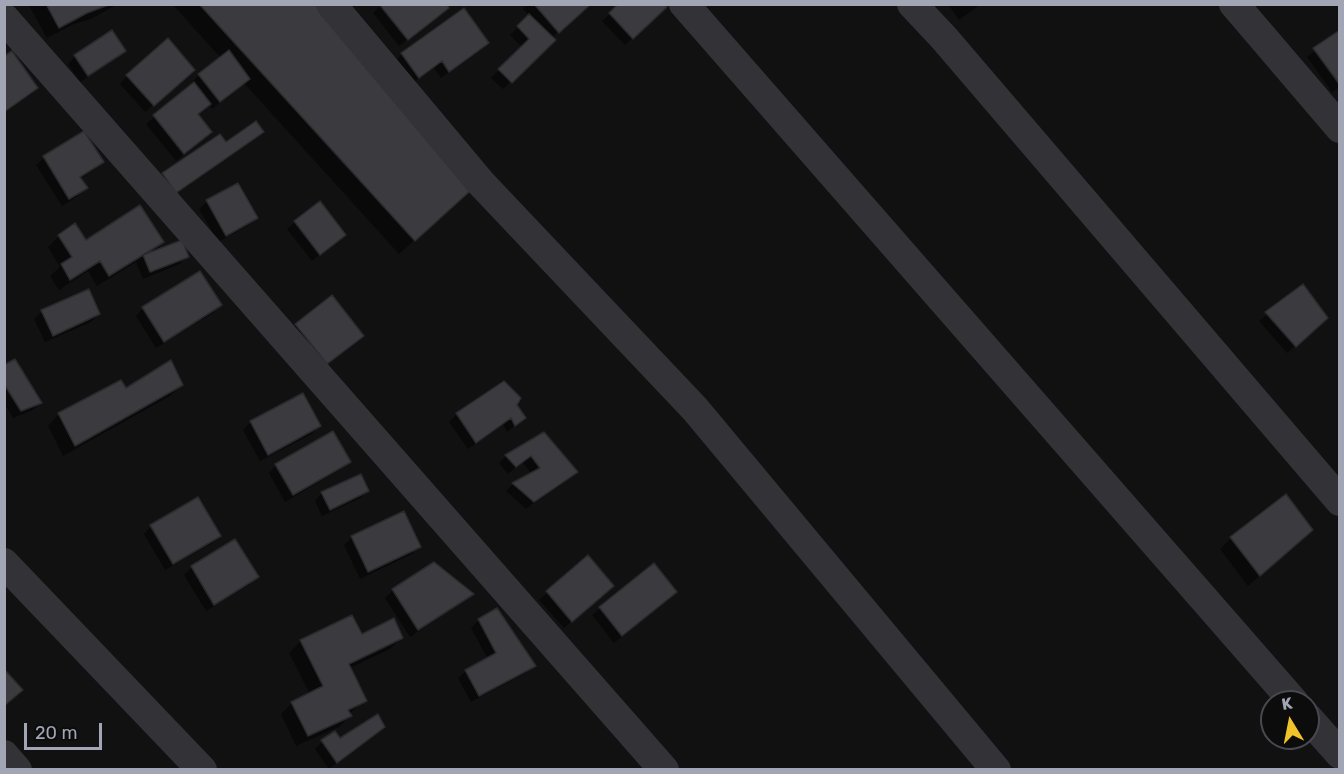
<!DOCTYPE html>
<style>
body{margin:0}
#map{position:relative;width:1344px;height:774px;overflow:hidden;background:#111112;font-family:Rubik,sans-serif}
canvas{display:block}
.frame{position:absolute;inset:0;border:6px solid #a2a5b3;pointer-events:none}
.north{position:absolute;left:1260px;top:690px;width:60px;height:60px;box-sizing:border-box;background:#0c0c0d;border:2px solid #48494f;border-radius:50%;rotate:350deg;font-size:16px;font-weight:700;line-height:24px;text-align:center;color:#a2a5b3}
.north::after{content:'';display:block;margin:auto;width:21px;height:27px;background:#f0c32b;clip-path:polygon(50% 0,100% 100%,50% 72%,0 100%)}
.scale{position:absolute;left:24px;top:723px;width:78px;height:27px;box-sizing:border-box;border:3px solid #a2a5b3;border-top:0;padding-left:8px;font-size:18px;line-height:21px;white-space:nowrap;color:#a2a5b3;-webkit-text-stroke:4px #0c0c0d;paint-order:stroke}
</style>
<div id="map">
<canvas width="1344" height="774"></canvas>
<div class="frame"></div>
<div class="north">K</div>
<div class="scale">20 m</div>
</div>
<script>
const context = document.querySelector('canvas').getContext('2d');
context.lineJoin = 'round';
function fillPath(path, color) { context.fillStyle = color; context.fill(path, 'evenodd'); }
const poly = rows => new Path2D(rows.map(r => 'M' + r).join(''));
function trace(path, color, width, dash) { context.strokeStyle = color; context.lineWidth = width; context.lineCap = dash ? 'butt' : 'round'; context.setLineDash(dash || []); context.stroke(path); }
fillPath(poly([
 [28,4,118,4,91,19,74,24,47,38],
 [172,4,317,4,464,196,399,254,244,83,212,109,209,104,197,115,203,139,176,161,146,124,193,84,192,82,199,75,221,58],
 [382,4,440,15,399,46,373,13],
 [527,4,589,4,551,38,554,40,503,89,491,78,522,47,510,35,530,16,523,9],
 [620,4,664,7,625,45,602,21],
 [948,4,981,4,959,20],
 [1340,32,1340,87,1332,92,1307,57],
 [487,43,441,78,434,68,411,84,395,61,402,54],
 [124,51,117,58,80,82,68,64,75,56],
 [4,58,36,88,4,112],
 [127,76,186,77,145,112,120,84],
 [262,132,254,139,168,199,156,182,163,174,225,144],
 [84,133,102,162,94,170,80,179,86,188,78,196,62,206,36,165,44,158],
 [238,185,256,218,249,225,218,242,199,209,207,202],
 [295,222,344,235,312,261,287,229],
 [59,236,85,242,162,242,149,254,187,256,180,264,143,279,136,262,97,286,88,271,59,290,50,276,60,267,48,247],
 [1303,286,1318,325,1287,353,1259,321],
 [220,305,213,313,156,348,136,316,143,308],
 [42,312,99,314,91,322,45,342,34,319],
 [296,325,354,343,319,370,289,332],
 [4,367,40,403,33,410,13,418,4,403],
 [504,383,524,418,507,432,503,424,468,449,449,422,457,414],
 [181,385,170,396,63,456,48,426,59,414,125,390],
 [251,422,319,426,312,434,260,461,243,430],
 [544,434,576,471,526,509,506,491,513,484,532,474,522,462,508,474,499,463,506,456],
 [349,462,341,469,285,502,269,473,276,465],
 [367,491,360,498,322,516,315,501,322,493],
 [151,526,219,536,212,543,165,570,144,534],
 [352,537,419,547,412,554,360,579,344,545],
 [1231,538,1300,541,1248,586,1220,549],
 [235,541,257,577,249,585,206,611,184,575,192,567],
 [588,557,604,593,564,628,539,600],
 [653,565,667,600,614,643,592,615],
 [393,590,472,594,464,601,410,637,385,598],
 [351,617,361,636,402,637,390,649,350,668,365,700,349,714,350,716,339,727,296,746,281,714,292,703,310,694,289,653,301,641],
 [479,620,534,665,526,673,471,702,458,678,466,671,488,659,471,628],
 [384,726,329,769,315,749,322,742,339,740]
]), '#0007');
const building = poly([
 [46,4,111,4,87,13,59,28,46,4],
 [199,4,319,4,480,182,415,241,199,4],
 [379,4,447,4,449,8,408,40,379,4],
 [534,4,591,4,559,33,534,4],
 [618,4,664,4,667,7,633,39,609,13,618,4],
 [464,8,489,43,449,72,442,61,419,78,401,53,464,8],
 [529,14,556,40,512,83,498,69,529,39,517,26,529,14],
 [112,30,126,51,88,76,74,55,112,30],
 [1340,30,1340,85,1313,48,1340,30],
 [168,38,195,70,154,106,126,75,168,38],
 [229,50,250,79,220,102,198,74,229,50],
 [12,51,38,88,4,112,4,56,12,51],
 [194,82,211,104,198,114,212,132,184,154,153,115,194,82],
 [256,121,264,132,176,193,162,173,220,134,226,142,256,121],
 [84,131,104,162,80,177,88,188,69,199,43,156,84,131],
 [238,183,258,218,226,236,206,200,238,183],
 [320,201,346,235,320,255,294,221,320,201],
 [140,205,164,242,109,276,100,261,70,280,61,264,72,257,58,235,75,223,86,240,140,205],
 [182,240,189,257,150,272,143,255,182,240],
 [200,271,222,305,164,342,142,307,200,271],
 [1303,284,1328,318,1296,347,1265,312,1303,284],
 [89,289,100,314,53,336,41,310,89,289],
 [332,295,364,336,327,364,295,324,332,295],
 [15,359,42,403,21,411,4,384,4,365,15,359],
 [171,360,183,385,75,446,58,413,121,380,126,388,171,360],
 [504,381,521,398,517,405,526,418,515,426,511,418,476,443,456,413,504,381],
 [303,393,321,426,268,455,250,421,303,393],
 [333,431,351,462,293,495,275,464,333,431],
 [544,432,578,472,534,502,512,483,540,468,531,456,516,467,505,455,544,432],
 [361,474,369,491,330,510,321,492,361,474],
 [1286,494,1313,530,1260,576,1230,537,1286,494],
 [198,497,221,536,173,564,150,525,198,497],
 [404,511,421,547,368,572,351,536,404,511],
 [235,539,259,577,214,605,191,566,235,539],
 [588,555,614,586,572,622,546,591,588,555],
 [434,562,474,594,418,630,392,589,434,562],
 [654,563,677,592,622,636,599,607,654,563],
 [497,608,536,666,479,696,465,670,496,653,478,619,497,608],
 [352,615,362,634,394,618,403,638,349,664,367,701,348,710,352,716,308,736,291,702,323,686,300,640,352,615],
 [4,669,23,690,4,706,4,669],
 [378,714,385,727,337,763,321,740,335,731,340,738,378,714]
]);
fillPath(building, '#3b3b3f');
trace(building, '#2b2b2e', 1.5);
trace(poly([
 [331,4,480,182,695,409,996,770],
 [684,4,1294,702],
 [912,4,944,38,1340,501],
 [1234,4,1340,128],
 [4,18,664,770],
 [4,563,202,770],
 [1308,718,1340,754],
 [4,755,17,770]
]), '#323237', 30);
</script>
